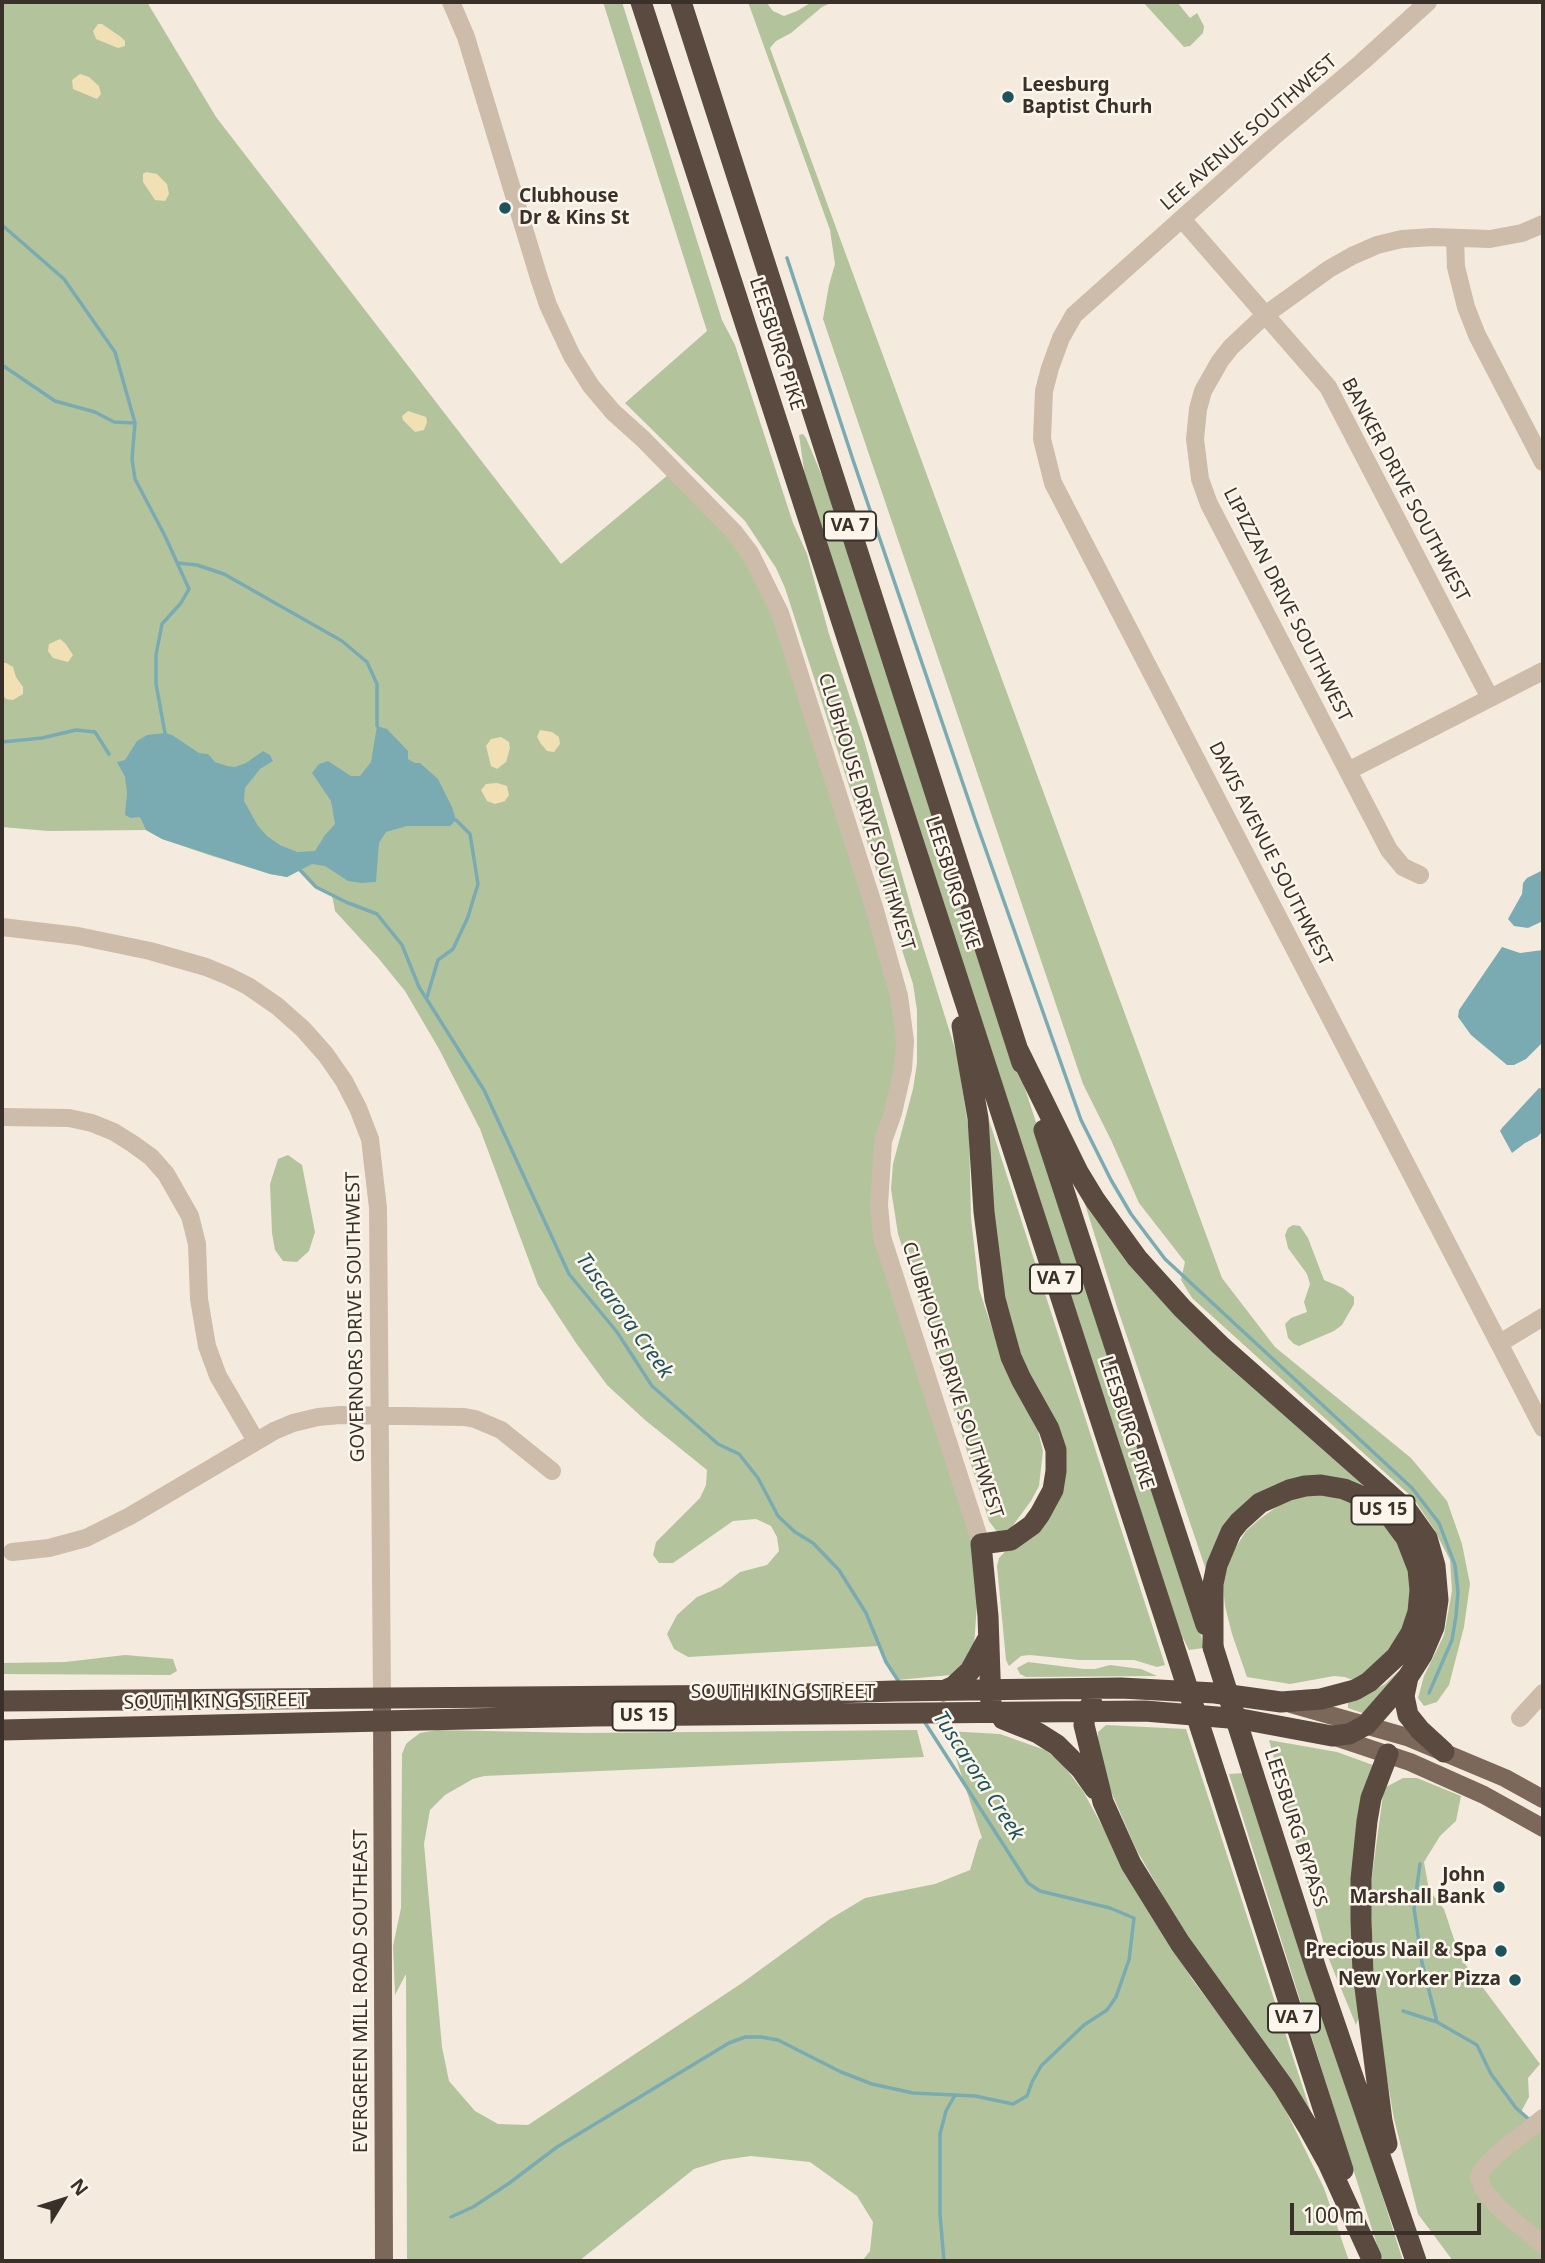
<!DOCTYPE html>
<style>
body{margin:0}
#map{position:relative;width:1545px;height:2263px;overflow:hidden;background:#f4ebde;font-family:"Noto Sans",sans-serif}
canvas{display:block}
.frame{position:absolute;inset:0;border:4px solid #393029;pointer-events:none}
.north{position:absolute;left:28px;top:2165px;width:70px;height:70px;-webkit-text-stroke:5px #fbf5eb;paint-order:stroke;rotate:52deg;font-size:19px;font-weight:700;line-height:28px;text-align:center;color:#393029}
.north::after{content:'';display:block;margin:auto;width:24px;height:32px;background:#393029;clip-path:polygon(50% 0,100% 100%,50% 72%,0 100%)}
.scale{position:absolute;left:1290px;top:2203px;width:191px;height:32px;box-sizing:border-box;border:4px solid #393029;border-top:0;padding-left:9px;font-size:21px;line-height:24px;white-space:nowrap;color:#393029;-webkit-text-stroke:5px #fbf5eb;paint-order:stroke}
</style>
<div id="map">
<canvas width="1545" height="2263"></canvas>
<div class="frame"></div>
<div class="north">N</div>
<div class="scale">100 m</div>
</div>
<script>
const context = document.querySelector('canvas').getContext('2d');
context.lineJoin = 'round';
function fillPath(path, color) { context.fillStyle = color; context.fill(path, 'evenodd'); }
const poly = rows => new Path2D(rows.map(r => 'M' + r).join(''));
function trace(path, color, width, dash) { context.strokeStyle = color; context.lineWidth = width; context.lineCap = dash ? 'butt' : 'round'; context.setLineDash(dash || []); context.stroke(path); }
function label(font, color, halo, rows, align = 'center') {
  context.font = font + ' "Noto Sans",sans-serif'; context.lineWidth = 5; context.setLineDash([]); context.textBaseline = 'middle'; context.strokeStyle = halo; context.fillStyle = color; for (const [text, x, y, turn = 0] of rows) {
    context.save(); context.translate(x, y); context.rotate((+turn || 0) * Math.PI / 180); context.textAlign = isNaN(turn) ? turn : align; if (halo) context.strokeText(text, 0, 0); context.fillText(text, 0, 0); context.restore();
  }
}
fillPath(poly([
 [2,2,147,2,216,117,561,564,674,470,768,585,899,996,903,1069,879,1205,981,1544,974,1647,969,1660,951,1675,897,1680,879,1646,688,1657,674,1649,667,1634,677,1615,697,1597,721,1587,740,1572,767,1565,779,1551,777,1537,771,1526,756,1519,733,1521,673,1563,659,1563,653,1555,656,1542,700,1498,706,1485,707,1470,645,1420,607,1385,576,1343,538,1285,480,1129,439,1049,405,991,379,959,335,911,332,895,316,887,300,870,287,877,270,874,212,856,162,839,146,830,48,831,2,827],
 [603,2,622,2,722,320,735,345,793,523,807,554,829,634,864,740,913,914,957,1055,969,1132,971,1218,979,1289,1001,1355,1036,1423,1043,1451,1039,1486,1031,1501,1008,1532,998,1533,989,1521,898,1234,891,1189,893,1164,913,1089,917,1063,917,1010,913,984,785,588,776,568,745,521,625,403,707,331],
 [748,2,766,2,773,11,784,16,797,11,812,2,833,2,822,7,791,33,776,41,770,48,1222,1278,1275,1347,1411,1458,1447,1501,1462,1544,1470,1584,1464,1627,1449,1685,1437,1702,1424,1706,1418,1698,1424,1676,1444,1635,1452,1591,1450,1560,1434,1529,1413,1498,1192,1298,1181,1280,1185,1262,1139,1203,1111,1140,1083,1084,823,319,829,285,835,264,830,230],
 [1143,2,1177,2,1190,18,1197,13,1204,26,1203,33,1190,46,1184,47],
 [803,434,806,438,836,509,1195,1610,1204,1648,1189,1650,1178,1628,805,477,799,435],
 [987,1114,1165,1665,1157,1667,1134,1660,1079,1660,1030,1655,1021,1656,1009,1666,1006,1660,997,1566,999,1558,1058,1496,1025,1370,1000,1299],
 [288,1155,302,1165,315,1232,309,1251,297,1262,283,1261,275,1250,272,1233,270,1184,278,1159],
 [1075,1172,1097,1210,1364,1481,1360,1489,1279,1489,1207,1573,1117,1307],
 [1293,1225,1300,1226,1308,1238,1324,1280,1343,1288,1354,1297,1354,1304,1342,1325,1334,1331,1299,1346,1294,1344,1288,1338,1285,1324,1291,1318,1307,1312,1304,1302,1310,1284,1307,1274,1288,1248,1285,1235,1288,1228],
 [1313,1494,1333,1495,1368,1509,1395,1536,1410,1569,1412,1609,1395,1648,1357,1682,1345,1677,1334,1676,1290,1684,1247,1677,1232,1634,1225,1606,1223,1586,1226,1563,1246,1531,1261,1518,1278,1506,1297,1497],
 [125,1655,173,1659,177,1671,170,1675,2,1674,2,1663,65,1662],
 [1409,1661,1368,1715,1348,1708,1348,1703,1351,1700,1371,1692,1385,1684],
 [1028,1662,1084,1669,1095,1669,1110,1665,1141,1669,1157,1676,1026,1677,1020,1674,1017,1668],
 [1106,1725,1186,1729,1319,2137,1188,1939,1136,1849,1106,1780,1098,1738,1098,1732],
 [437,1730,584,1733,917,1730,924,1757,484,1776,473,1779,445,1795,430,1810,424,1844,442,2047,449,2081,475,2111,498,2124,528,2125,742,1983,830,1919,865,1898,935,1884,970,1870,979,1840,982,1838,947,1731,1000,1734,1045,1750,1060,1761,1083,1791,1137,1890,1192,1979,1266,2077,1283,2105,1324,2188,1349,2261,862,2261,870,2251,873,2222,857,2196,810,2162,751,2156,723,2160,694,2169,579,2261,407,2261,406,1974,395,1995,393,1946,401,1908,402,1754,406,1744,412,1739,420,1733],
 [1269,1740,1337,1752,1373,1765,1360,2014,1356,2025,1326,1952],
 [1244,1773,1253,1788,1403,2261,1382,2261,1229,1774],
 [1403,1778,1417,1778,1461,1796,1456,1821,1440,1836,1424,1862,1429,1890,1444,1909,1460,1957,1540,2064,1528,2078,1529,2097,1521,2112,1543,2133,1543,2261,1453,2261,1418,2214,1394,2119,1385,2067,1374,1981,1370,1891,1383,1795,1386,1787]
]), '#b3c49d');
fillPath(poly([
 [98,24,102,24,121,37,125,41,125,46,118,48,96,39,93,31],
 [80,74,89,77,99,86,101,94,97,99,73,89,72,80],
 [146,172,157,174,167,184,169,194,165,201,155,200,143,182,143,174],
 [408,411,426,417,427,422,424,430,415,432,403,420,402,416],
 [60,639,65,643,73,655,68,662,53,658,48,651,49,644],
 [2,663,6,663,13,667,16,677,23,687,23,694,13,700,6,699,2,694],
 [540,730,552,732,559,737,560,744,554,752,547,751,541,744,537,737],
 [501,737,509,742,510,748,506,762,497,769,491,766,486,746,491,739],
 [497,783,507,786,509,795,505,801,495,804,487,801,481,790,486,784]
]), '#f0e0b4');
fillPath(poly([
 [377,726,387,729,408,751,408,759,415,763,420,763,438,779,452,807,456,820,450,826,407,826,386,832,379,843,376,882,361,883,348,881,325,866,312,864,287,877,270,874,162,839,146,830,140,817,131,818,125,815,127,793,125,777,117,762,125,760,137,741,147,735,165,733,172,735,199,753,208,754,215,762,227,766,235,767,246,763,263,751,270,755,273,761,260,769,245,788,244,801,258,826,267,836,280,845,297,852,315,851,325,835,335,824,331,801,312,773,319,764,328,761,351,776,360,776,371,762],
 [1543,870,1543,921,1528,928,1514,926,1508,919,1522,894,1523,883,1527,878],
 [1502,947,1520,953,1543,950,1543,1042,1526,1059,1514,1065,1507,1065,1471,1035,1458,1017,1459,1010],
 [1539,1088,1543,1089,1543,1131,1537,1137,1525,1143,1512,1153,1500,1131,1502,1128]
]), '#7babb2');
trace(poly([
 [2,225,64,279,115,352,135,423,132,459,135,479,165,536,189,589,181,603,162,624,156,655,156,684,165,733],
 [787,258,853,460,976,822,1081,1120,1111,1180,1131,1214,1165,1259,1412,1488,1439,1523,1455,1565,1458,1592,1456,1616,1452,1640,1429,1693],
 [2,365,55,401,95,412,114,422,135,423],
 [178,563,197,565,224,574,342,641,367,662,377,684,377,726],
 [2,742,42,738,76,730,95,732,109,754],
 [300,870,316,887,346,902,377,914,402,945,419,987,484,1090,569,1274,617,1332,652,1386,718,1444,739,1454,758,1478,778,1516,795,1532,813,1543,839,1570,866,1613,886,1662,899,1682],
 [427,997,438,960,453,949,468,917,478,884,470,834,456,820],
 [1420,1864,1414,1908,1422,1963,1437,2022],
 [1403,2011,1437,2022,1477,2045,1491,2074,1516,2108,1531,2121],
 [451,2217,473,2207,508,2184,557,2147,729,2043,745,2037,761,2037,778,2040,841,2072,872,2084,913,2093,975,2096,1013,2104,1027,2096,1032,2082,1041,2066,1084,2025,1107,2010,1116,1997,1129,1960,1134,1918,1110,1908,1040,1891,1028,1883,924,1721],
 [944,2261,940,2214,940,2134,946,2111,955,2095]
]), '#7babb2', 3.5);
trace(poly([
 [451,2,466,37,539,278,548,305,572,356,591,386,613,412,643,439,734,532,750,553,780,613,874,907,899,996,905,1041,903,1069,893,1113,883,1141,879,1205,882,1237,981,1544],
 [1428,2,1362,62,1271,139,1074,315,1061,338,1050,368,1044,391,1042,439,1053,483,1543,1428],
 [1182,219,1328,387,1490,698],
 [1455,238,1456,267,1466,307,1477,335,1543,462],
 [1348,771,1543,671],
 [1420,875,1403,867,1389,850,1209,504,1200,479,1195,439,1198,409,1203,391,1220,361,1231,347,1265,315,1329,269,1352,256,1377,245,1402,239,1433,237,1490,239,1522,233,1543,224],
 [2,927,78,936,150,951,206,967,228,976,248,986,277,1006,303,1029,326,1055,344,1081,358,1108,370,1139,378,1208,382,1697],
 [2,1117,69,1118,92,1123,114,1132,133,1144,151,1157,166,1174,190,1216,197,1244,199,1299,207,1346,218,1376,256,1441],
 [1500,1343,1543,1317],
 [12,1552,49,1548,86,1538,130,1516,274,1431,293,1423,318,1417,340,1415,464,1417,475,1419,501,1430,552,1471],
 [1520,1718,1543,1693],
 [1543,2118,1495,2156,1482,2170,1479,2177,1483,2189,1499,2208,1543,2245]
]), '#ccbca9', 18);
trace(poly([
 [1291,1704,1407,1737,1505,1778,1543,1799],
 [382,1707,384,2261],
 [1332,1736,1410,1762,1484,1795,1543,1828]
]), '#7c685a', 18);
trace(poly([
 [641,2,1172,1640],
 [681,2,1022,1063],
 [962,1026,978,1118,984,1212,995,1299,1011,1357,1021,1379,1049,1429,1056,1450,1056,1471,1053,1490,1040,1514,1032,1525,1011,1540,981,1544,988,1616,991,1705],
 [1044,1130,1206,1625],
 [1408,1677,1404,1696,1408,1715,1420,1730,1444,1752],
 [943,1691,954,1686,970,1671,987,1640],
 [2,1701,773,1695,894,1691,1121,1688,1215,1693,1281,1702,1321,1699,1355,1690,1369,1682,1396,1657,1411,1633,1418,1612,1420,1590,1418,1569,1406,1538,1389,1515,1379,1507,1363,1497,1344,1489,1321,1485,1305,1486,1289,1490,1260,1503,1239,1522,1231,1532,1217,1565,1213,1584,1213,1647],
 [1092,1703,1085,1713,1084,1725,1103,1802,1131,1864,1180,1943,1283,2086,1308,2127,1328,2163,1371,2257],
 [1003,1719,1038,1733,1057,1745,1081,1769,1095,1789],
 [2,1730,594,1716,1145,1711,1241,1719,1332,1736,1349,1734,1366,1725,1408,1677,1422,1655,1434,1627,1438,1600,1435,1566,1427,1538,1407,1510,1220,1345,1182,1308,1137,1258,1095,1200,1078,1172,1018,1050],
 [1253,1773,1316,1969,1416,2261],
 [1217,1779,1343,2170],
 [1387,2144,1382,2121,1363,1972,1361,1920,1361,1879,1367,1821,1371,1798,1388,1754]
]), '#5a4a40', 21);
trace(poly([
 [1172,1640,1217,1779],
 [1213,1647,1253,1773]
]), '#5a4a40', 21);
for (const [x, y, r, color] of [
 [1008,97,7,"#1d535d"],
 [505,208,7,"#1d535d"],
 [1499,1887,7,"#1d535d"],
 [1501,1951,7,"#1d535d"],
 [1515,1980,7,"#1d535d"]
]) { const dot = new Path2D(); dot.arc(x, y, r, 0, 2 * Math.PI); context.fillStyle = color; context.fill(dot); trace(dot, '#fbf5eb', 2.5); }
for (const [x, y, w] of [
 [850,526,52],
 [1056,1279,52],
 [1383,1510,63],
 [644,1716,63],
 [1294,2018,52]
]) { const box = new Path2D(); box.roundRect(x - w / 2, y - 14.5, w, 29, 5); context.fillStyle = '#fbf5eb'; context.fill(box); trace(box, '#393029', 2); }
label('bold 18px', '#393029', null, [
 ["VA 7",850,526],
 ["VA 7",1056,1279],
 ["US 15",1383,1510],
 ["US 15",644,1716],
 ["VA 7",1294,2018]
]);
label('bold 19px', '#393029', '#fbf5eb', [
 ["Leesburg",1022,86,"left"],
 ["Baptist Churh",1022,108,"left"],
 ["Clubhouse",519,197,"left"],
 ["Dr & Kins St",519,219,"left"],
 ["John",1485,1876],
 ["Marshall Bank",1485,1898],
 ["Precious Nail & Spa",1487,1951],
 ["New Yorker Pizza",1501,1980]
], 'right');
label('19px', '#393029', '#fbf5eb', [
 ["LEE AVENUE SOUTHWEST",1249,133,-41],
 ["LEESBURG PIKE",776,344,72],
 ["BANKER DRIVE SOUTHWEST",1405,490,62],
 ["LIPIZZAN DRIVE SOUTHWEST",1287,605,63],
 ["CLUBHOUSE DRIVE SOUTHWEST",866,812,73],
 ["DAVIS AVENUE SOUTHWEST",1270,854,63],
 ["LEESBURG PIKE",952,883,72],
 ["GOVERNORS DRIVE SOUTHWEST",356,1317,-91],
 ["CLUBHOUSE DRIVE SOUTHWEST",952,1380,72],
 ["LEESBURG PIKE",1126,1423,72],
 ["SOUTH KING STREET",783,1693],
 ["SOUTH KING STREET",216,1702,-1],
 ["LEESBURG BYPASS",1295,1828,72],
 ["EVERGREEN MILL ROAD SOUTHEAST",362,1991,-90]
]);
label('italic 21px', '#1d535d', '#fbf5eb', [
 ["Tuscarora Creek",624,1316,54],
 ["Tuscarora Creek",978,1776,57]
]);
</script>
